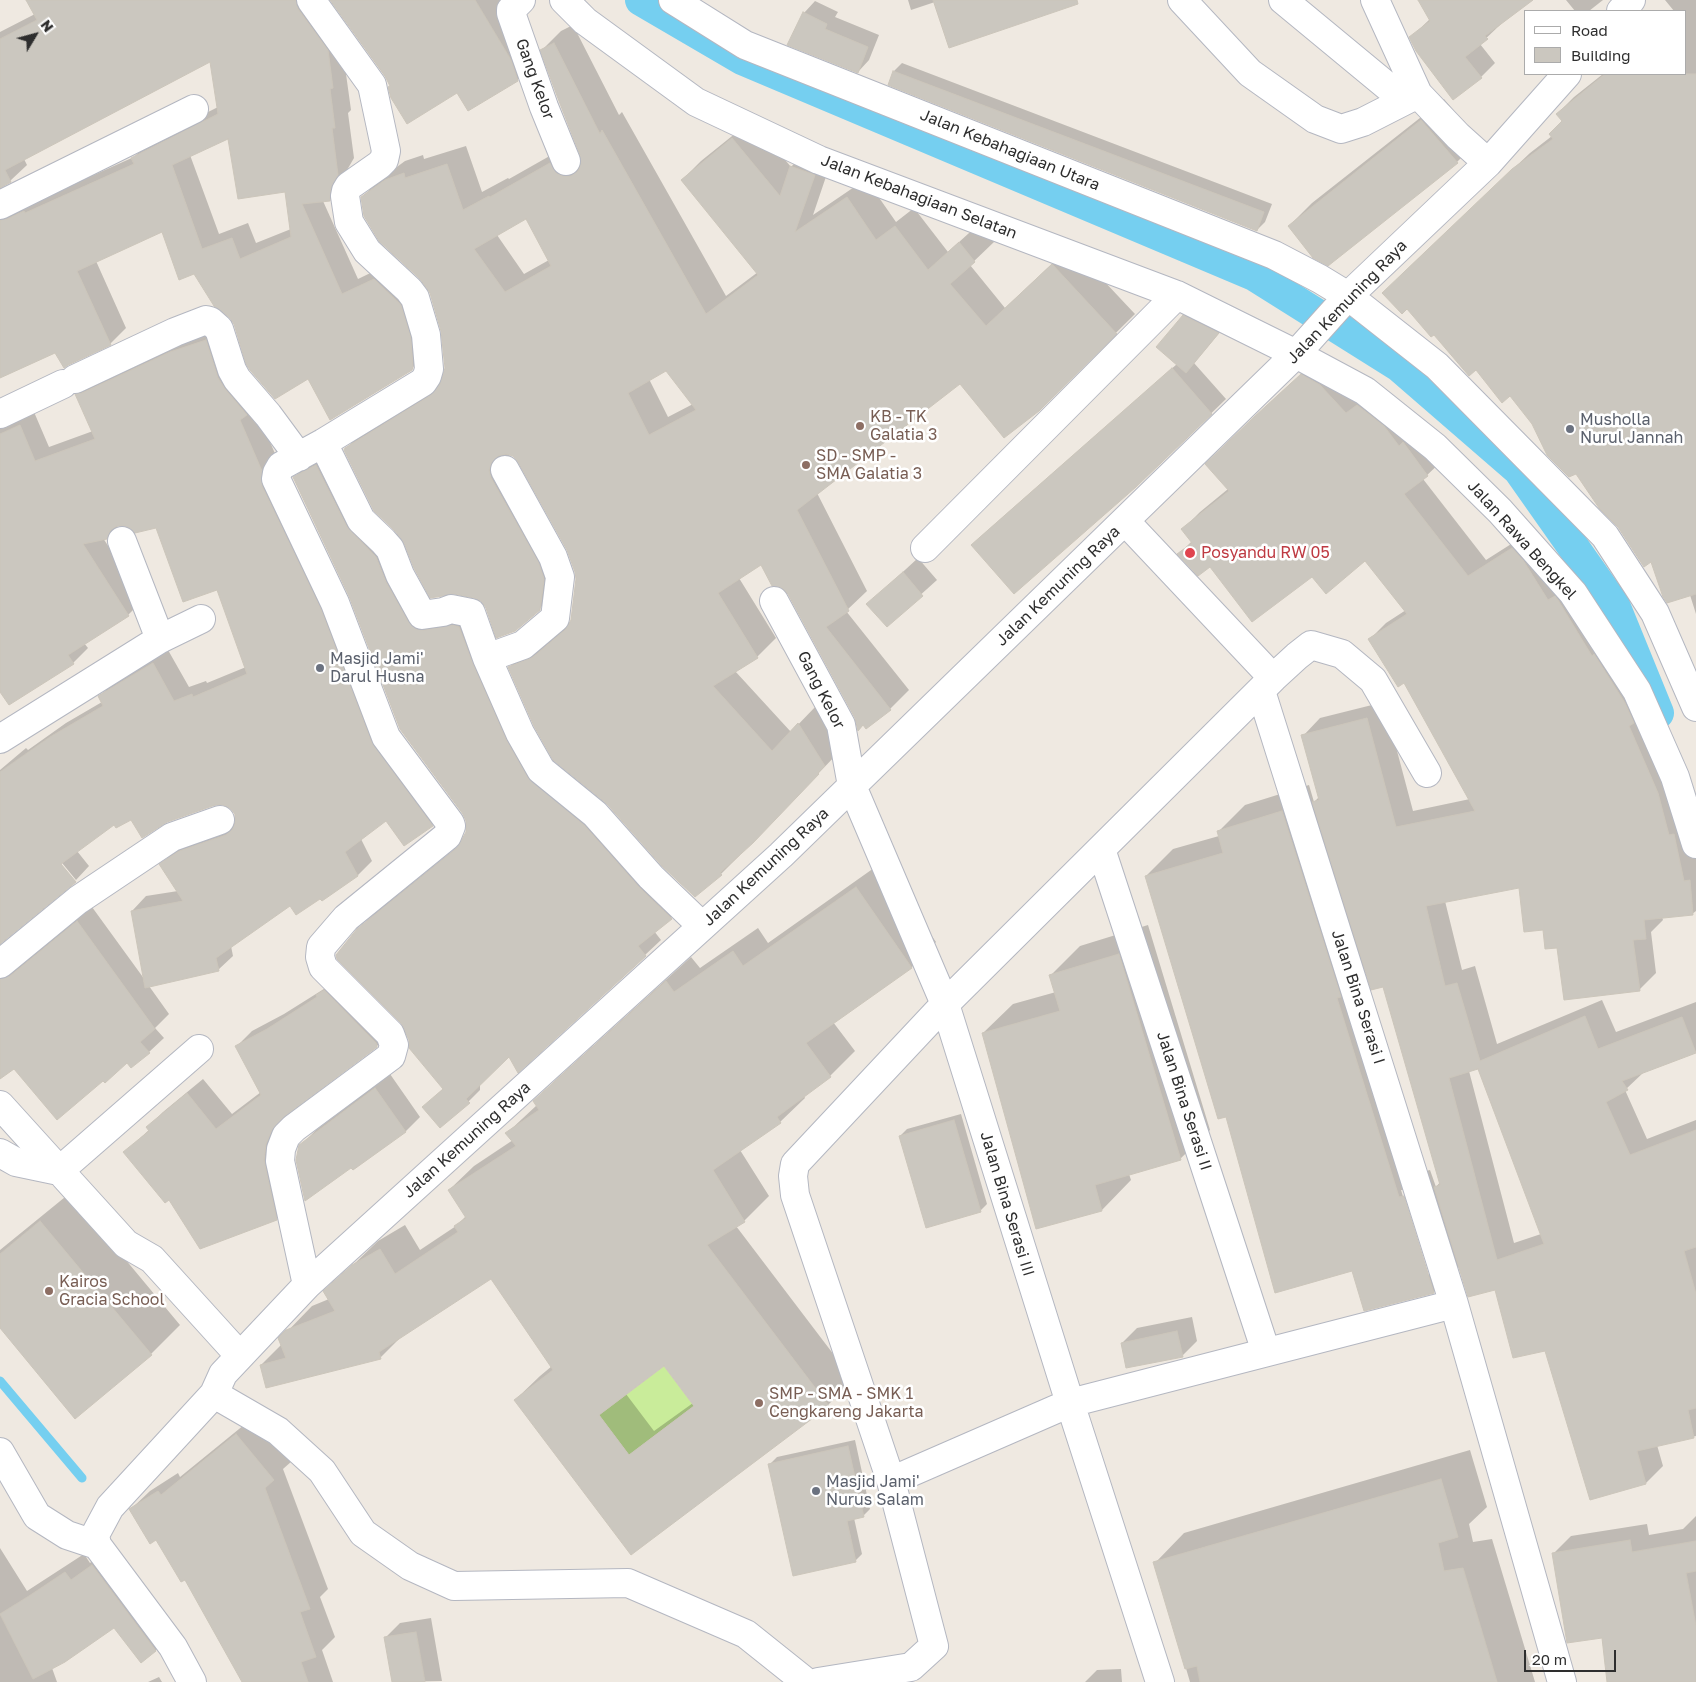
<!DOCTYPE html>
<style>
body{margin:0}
#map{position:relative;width:1696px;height:1682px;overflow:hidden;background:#efe9e1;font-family:"Golos Text",sans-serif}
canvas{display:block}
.legend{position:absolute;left:1524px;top:10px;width:162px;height:65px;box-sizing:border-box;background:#fff;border:1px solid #ababab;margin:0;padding:6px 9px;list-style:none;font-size:15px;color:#2e2e2e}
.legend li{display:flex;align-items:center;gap:10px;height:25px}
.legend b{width:25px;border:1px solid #ababab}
.north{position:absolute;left:10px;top:10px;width:50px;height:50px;-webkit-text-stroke:4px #fff;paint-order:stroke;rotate:53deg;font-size:14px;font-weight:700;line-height:20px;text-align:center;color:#2e2e2e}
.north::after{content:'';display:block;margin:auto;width:18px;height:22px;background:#2e2e2e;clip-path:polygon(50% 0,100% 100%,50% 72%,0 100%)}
.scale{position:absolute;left:1524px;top:1650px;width:92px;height:22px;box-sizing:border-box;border:2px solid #2e2e2e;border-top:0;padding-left:6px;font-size:15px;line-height:18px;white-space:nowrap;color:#2e2e2e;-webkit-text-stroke:4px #fff;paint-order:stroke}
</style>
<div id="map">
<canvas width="1696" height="1682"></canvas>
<ul class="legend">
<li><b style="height:6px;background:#fff"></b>Road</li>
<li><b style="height:14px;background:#cbc7bf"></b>Building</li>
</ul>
<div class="north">N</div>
<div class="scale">20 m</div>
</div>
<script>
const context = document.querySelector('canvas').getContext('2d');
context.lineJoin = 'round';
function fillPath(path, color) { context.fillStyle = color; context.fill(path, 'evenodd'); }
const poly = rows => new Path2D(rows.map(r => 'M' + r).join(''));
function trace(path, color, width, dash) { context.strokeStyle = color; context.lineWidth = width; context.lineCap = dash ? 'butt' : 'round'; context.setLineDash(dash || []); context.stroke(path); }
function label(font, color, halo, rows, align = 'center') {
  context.font = font + ' "Golos Text",sans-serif'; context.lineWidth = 5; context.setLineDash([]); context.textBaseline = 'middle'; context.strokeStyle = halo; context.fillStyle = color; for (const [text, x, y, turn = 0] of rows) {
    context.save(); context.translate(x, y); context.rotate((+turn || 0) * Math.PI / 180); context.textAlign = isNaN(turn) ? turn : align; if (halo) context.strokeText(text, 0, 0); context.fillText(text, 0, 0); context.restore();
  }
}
fillPath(poly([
 [664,1366,694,1406,629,1455,599,1415]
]), '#c9ec9a');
fillPath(poly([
 [37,0,320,0,349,71,346,74,351,110,348,113,354,158,347,170,346,184,329,200,323,201,358,279,391,263,428,353,411,369,309,377,235,324,162,231,96,261,126,328,110,344,56,351,0,377,0,32,35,14],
 [211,60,218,107,149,142,134,157,42,198,2,196,0,187,10,181,27,165,24,159],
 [229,137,286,190,291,229,256,243,248,223,219,234,190,155],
 [332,0,501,0,527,43,534,63,517,80,457,92,391,85],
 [908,0,1063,0,935,2,911,10],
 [1419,0,1531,0,1500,23,1501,24,1480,44,1495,63,1481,77,1411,37,1430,19],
 [1566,0,1603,0,1589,11,1575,11],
 [1665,0,1696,0,1696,614,1690,595,1652,560,1619,527,1576,473,1533,424,1511,394,1400,276,1530,153,1552,136,1564,121,1557,114,1574,97,1603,74,1685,74,1685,11,1674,11],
 [815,1,838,12,835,17,879,35,869,60,858,72,804,13],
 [573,25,619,115,622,112,726,296,758,272,682,180,701,161,752,120,791,167,810,147,833,156,813,215,866,179,896,222,914,208,948,252,979,224,994,242,970,265,1005,308,1071,246,1135,314,1038,410,960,383,817,493,867,591,846,611,909,690,890,709,866,727,856,717,789,593,762,564,739,578,776,638,757,657,735,671,791,732,817,705,843,746,837,754,772,822,739,854,740,855,721,874,695,896,510,667,529,648,553,638,569,625,572,620,577,578,576,572,568,549,519,461,513,455,509,454,559,590,539,609,487,607,482,600,406,542,346,449,365,429,442,382,446,368,442,330,431,293,362,197,382,178,405,161,423,155,424,159,466,146,482,192,508,178,509,179,569,145,575,154,582,157,542,50,561,31],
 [526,218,549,260,524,274,497,235],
 [666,369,693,404,668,417,649,379],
 [902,63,1272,204,1265,222,1257,230,889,84,894,71],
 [1444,99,1479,140,1457,162,1289,226,1312,203],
 [1191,309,1225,326,1194,363,1226,399,1136,486,972,545,987,531,1177,364,1184,316],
 [221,326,276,456,386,728,447,811,432,825,386,820,361,839,372,861,358,875,322,899,321,897,290,905,231,946,233,956,218,970,149,986,169,1014,155,1028,164,1038,149,1052,127,1061,14,1067,0,1063,0,954,18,965,25,962,92,907,145,980,132,911,146,896,178,891,161,865,175,850,195,837,236,822,236,814,231,807,224,804,131,818,115,823,77,851,89,866,76,880,58,858,0,942,0,770,26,748,28,750,66,723,102,702,99,697,114,682,168,650,189,687,206,681,207,683,246,667,218,589,157,527,119,525,106,538,103,538,143,600,128,615,84,643,88,648,73,663,9,703,0,689,0,426,34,412,49,447,93,431,76,395,91,380],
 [1319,358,1445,458,1423,479,1486,560,1530,532,1572,580,1696,841,1696,911,1692,914,1662,917,1663,920,1651,932,1656,973,1639,990,1558,946,1544,929,1520,886,1445,901,1462,970,1475,966,1497,1044,1602,1000,1616,1032,1696,1002,1696,1051,1644,1072,1625,1090,1647,1139,1696,1120,1696,1436,1657,1445,1663,1466,1646,1483,1591,1499,1546,1349,1496,1288,1460,1266,1434,1292,1353,1270,1226,1116,1146,876,1173,849,1219,836,1218,832,1245,805,1309,785,1314,802,1319,797,1303,736,1320,718,1384,702,1413,811,1470,799,1404,682,1369,640,1386,623,1406,610,1366,559,1312,575,1210,565,1179,554,1192,541,1183,529,1200,512,1228,489,1207,464,1273,400],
 [1366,970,1384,986,1441,1181,1436,1187,1430,1170,1426,1171,1364,973],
 [1478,1068,1541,1234,1514,1243,1469,1071],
 [1401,1190,1403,1190,1430,1275,1427,1275],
 [332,450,424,607,469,610,543,762,687,902,671,918,654,931,661,940,645,955,509,1055,480,1083,480,1090,464,1106,424,1107,444,1088,410,1039,358,930,374,914,461,844,467,832,467,821,350,596,294,478,310,462],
 [918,558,937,580,887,625,868,604],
 [881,863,936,942,912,967,833,1022,855,1051,830,1076,804,1096,805,1098,780,1122,740,1150,769,1196,744,1221,736,1226,853,1380,828,1405,631,1554,515,1400,540,1376,552,1366,491,1278,403,1335,380,1358,261,1365,282,1344,280,1339,312,1306,329,1299,325,1292,378,1241,405,1225,420,1250,456,1226,466,1216,449,1190,474,1166,513,1140,507,1133,537,1105,535,1101,560,1076,691,957,700,968,758,928,768,943],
 [664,1365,693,1403,654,1431,626,1394],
 [1148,925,1210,1130,1180,1159,1129,1174,1131,1180,1102,1210,1037,1227,983,1033,1013,1004,1056,992,1051,975,1080,946],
 [327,987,392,1030,377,1046,287,1113,282,1127,292,1203,276,1219,169,1198,125,1152,150,1129,148,1127,163,1112,203,1079,232,1114,261,1092,237,1046,252,1031,284,1014],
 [390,1074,420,1117,406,1131,354,1169,301,1145,316,1130],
 [961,1114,987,1204,980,1211,900,1136,907,1129],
 [70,1193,180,1325,151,1354,0,1326,0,1250],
 [1192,1317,1197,1341,1182,1356,1122,1343,1137,1328],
 [255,1416,292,1461,283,1469,328,1589,320,1597,335,1637,322,1650,333,1682,244,1682,186,1578,156,1538,131,1509,150,1491,178,1473,180,1477],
 [855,1440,870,1509,863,1516,854,1518,862,1554,855,1561,770,1464,777,1457],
 [1470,1450,1487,1507,1469,1524,1473,1542,1492,1539,1535,1682,1190,1682,1155,1563,1184,1533],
 [1696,1516,1696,1682,1609,1682,1603,1636,1554,1553,1571,1536,1647,1524,1649,1535,1683,1529],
 [111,1547,174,1631,156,1650,141,1661,114,1626,52,1668,57,1682,0,1682,0,1548,27,1591,84,1554,90,1563],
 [431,1618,442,1681,393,1682,385,1638,400,1623],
 [1121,1669,1122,1682,1085,1682,1097,1670],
 [159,1677,162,1682,148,1682]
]), '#0003');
trace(poly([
 [0,1381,82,1478]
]), '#75cff0', 9);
trace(poly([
 [641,0,742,59,1254,275,1399,366,1519,470,1614,605,1658,713]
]), '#75cff0', 32);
const building = poly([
 [26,0,296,0,298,9,328,50,333,88,330,89,335,128,332,128,338,175,331,188,330,201,302,204,342,294,374,279,401,305,411,338,413,367,412,370,330,420,308,379,275,399,250,370,246,364,234,324,230,318,214,306,194,274,179,280,162,232,77,271,111,345,68,365,64,368,55,353,0,378,0,220,7,219,24,211,25,213,134,164,131,158,218,114,210,62,5,170,11,182,0,188,0,39,37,20,26,0],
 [228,139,238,199,285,192,291,237,240,259,232,238,202,249,172,165,228,139],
 [330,0,475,0,511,60,518,81,468,111,457,93,407,124,391,98,388,87,390,86,385,76,330,0],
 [933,0,1077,0,1078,4,949,48,933,0],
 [1418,0,1533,0,1485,36,1488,39,1465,57,1482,78,1453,100,1416,51,1409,37,1430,21,1418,0],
 [803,12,827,24,825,29,868,47,858,73,787,45,803,12],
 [554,43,600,134,602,130,706,314,758,275,681,180,732,138,780,196,790,166,815,175,795,232,847,197,876,240,895,226,928,270,959,242,975,262,950,284,986,326,1052,264,1117,334,1039,411,1004,438,960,384,797,510,849,611,826,627,891,710,866,729,863,725,858,731,855,718,788,594,782,588,772,586,761,565,718,593,758,658,713,686,772,751,798,723,825,766,818,773,819,774,753,843,720,873,722,875,695,897,662,866,607,804,553,760,534,726,508,667,533,657,566,629,571,620,576,579,575,572,567,550,518,462,513,456,506,454,498,456,492,462,489,470,491,478,539,563,544,579,540,610,515,631,496,638,486,608,481,601,474,598,454,594,430,598,414,568,404,543,395,531,374,511,344,450,345,448,431,395,440,384,445,368,441,331,430,293,420,279,379,241,364,216,361,197,385,180,404,173,405,178,447,164,463,210,489,196,490,197,550,163,556,173,563,176,571,176,578,171,581,164,580,155,559,101,540,50,554,43],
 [526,219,551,266,505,292,474,249,526,219],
 [666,371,696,410,649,435,628,393,666,371],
 [893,71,1264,212,1257,231,888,85,893,71],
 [1605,74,1696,74,1696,594,1667,603,1663,597,1651,562,1644,567,1618,527,1599,508,1576,474,1569,477,1547,455,1532,424,1510,396,1502,403,1476,370,1469,376,1434,335,1431,337,1407,309,1402,314,1382,293,1512,169,1553,139,1549,134,1562,121,1556,114,1605,74],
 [1421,120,1458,163,1328,266,1313,258,1288,226,1421,120],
 [1183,315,1219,333,1186,373,1156,347,1183,315],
 [206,340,218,378,225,389,247,415,240,420,262,471,262,486,321,609,372,743,433,826,404,846,386,821,345,852,358,876,322,901,320,899,296,915,290,906,216,958,219,971,145,988,131,911,183,901,159,864,179,851,226,835,232,830,235,823,235,814,230,808,223,805,215,805,167,822,142,838,131,820,116,828,114,825,61,864,76,882,0,944,0,772,50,737,103,706,98,696,153,663,174,701,192,694,193,697,247,674,217,590,183,602,156,528,135,533,131,529,125,526,117,526,110,531,107,539,83,544,129,616,68,655,74,664,9,705,0,692,0,434,20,425,35,461,95,439,75,394,82,393,170,352,206,340],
 [1172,368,1212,414,1136,487,1014,594,971,545,1172,368],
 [1301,374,1320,385,1346,413,1357,405,1384,426,1399,446,1403,442,1428,476,1404,494,1468,576,1512,548,1523,560,1548,600,1555,596,1558,600,1592,656,1594,654,1625,703,1634,723,1629,726,1658,793,1669,835,1674,834,1684,881,1690,880,1693,915,1644,920,1646,939,1633,940,1640,991,1564,1000,1557,948,1545,949,1543,930,1524,932,1519,888,1426,906,1445,986,1457,983,1480,1061,1585,1016,1598,1049,1682,1017,1696,1053,1622,1081,1628,1090,1606,1102,1630,1155,1696,1130,1696,1247,1684,1251,1696,1294,1696,1408,1688,1410,1694,1438,1637,1451,1646,1484,1590,1500,1545,1351,1513,1358,1495,1290,1468,1297,1434,1187,1440,1185,1383,987,1371,990,1312,802,1319,800,1301,735,1367,718,1396,827,1475,811,1404,683,1398,687,1368,639,1407,614,1365,561,1326,594,1312,577,1252,622,1210,567,1198,576,1177,554,1192,543,1181,529,1229,491,1205,464,1254,417,1301,374],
 [1478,1069,1544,1244,1497,1260,1449,1078,1478,1069],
 [316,465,347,527,376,557,386,582,409,623,416,629,424,630,452,625,459,627,473,664,506,739,528,778,584,825,639,887,672,919,638,946,646,956,518,1073,509,1057,466,1099,470,1103,440,1128,422,1107,443,1089,409,1048,409,1040,401,1023,337,959,336,955,357,929,457,848,466,832,466,821,463,814,400,729,349,596,293,477,316,465],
 [903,572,923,596,887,627,866,604,903,572],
 [1282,811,1341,997,1337,998,1399,1197,1404,1196,1434,1293,1364,1311,1352,1271,1275,1293,1226,1117,1218,1119,1145,876,1223,853,1217,831,1282,811],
 [856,887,912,968,806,1043,831,1077,777,1117,781,1123,713,1170,745,1222,707,1245,829,1406,631,1555,514,1400,553,1370,491,1279,379,1352,381,1359,266,1388,260,1365,286,1358,278,1338,286,1330,335,1311,323,1291,352,1265,380,1249,395,1274,458,1232,454,1226,466,1218,448,1190,516,1146,505,1133,539,1110,533,1101,666,981,674,992,733,951,743,966,856,887],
 [664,1366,694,1406,629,1455,599,1415,664,1366],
 [77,921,155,1029,140,1042,150,1053,131,1068,127,1063,105,1083,103,1081,57,1120,14,1069,0,1079,0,979,10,976,77,921],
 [1119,954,1181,1160,1095,1185,1102,1211,1036,1229,982,1033,1060,1011,1049,975,1119,954],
 [324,990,376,1043,377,1047,285,1116,272,1130,266,1144,264,1160,277,1220,200,1249,169,1200,165,1203,123,1152,149,1131,146,1127,187,1093,216,1129,261,1095,235,1046,267,1029,317,997,316,995,324,990],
 [375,1088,406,1132,353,1170,351,1168,305,1201,296,1160,299,1145,375,1088],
 [954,1120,981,1212,926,1228,899,1136,954,1120],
 [40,1221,152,1355,75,1419,0,1328,0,1254,40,1221],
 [1177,1331,1183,1357,1126,1368,1121,1343,1177,1331],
 [236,1434,274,1480,265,1488,310,1609,300,1612,316,1657,301,1662,308,1682,242,1682,185,1580,181,1582,156,1540,150,1544,129,1509,158,1491,161,1495,236,1434],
 [848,1446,864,1517,847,1521,856,1562,793,1576,768,1464,848,1446],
 [1441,1479,1458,1537,1438,1543,1444,1571,1463,1568,1497,1682,1200,1682,1197,1666,1185,1669,1153,1562,1441,1479],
 [1630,1540,1632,1552,1696,1541,1696,1571,1686,1573,1696,1626,1696,1682,1607,1682,1602,1638,1567,1643,1552,1553,1630,1540],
 [92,1565,156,1651,141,1663,114,1628,65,1662,33,1679,0,1614,29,1596,65,1572,71,1580,92,1565],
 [416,1632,425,1682,392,1682,384,1637,416,1632]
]);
fillPath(building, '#cbc7bf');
trace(building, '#cbc5ba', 1);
const minor = poly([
 [521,0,511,10,511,13,544,107,566,161],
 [564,0,585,21,696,102,819,160,1177,295,1296,354,1365,391,1435,447,1500,511,1573,593,1637,691,1675,777,1696,844],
 [673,0,745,45,1274,255,1320,279,1348,296,1437,366,1605,536,1655,613,1696,707],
 [1182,0,1250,73,1315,119,1341,129,1363,122,1418,94],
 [1283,0,1404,100],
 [1375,0,1418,94,1458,136,1488,163],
 [1621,11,1631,0],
 [0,205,194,109],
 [75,379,175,332,206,320,210,321,219,329,232,370,237,379,268,415,299,457],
 [0,414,63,384],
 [323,443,361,520,383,541,390,549,400,575,422,615,443,612,451,609,471,613,487,658,520,733,541,770,595,814,651,877,702,926],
 [1125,521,1273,678],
 [122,541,160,639],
 [925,548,1177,295],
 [774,601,841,725,852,786,945,1004,1070,1403,1160,1682],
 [487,658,523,645,555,618,560,577,553,557,505,470],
 [1261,691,1454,1304,1562,1682],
 [0,739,160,639,201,619],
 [1101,849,1266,1352],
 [0,964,78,900,172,837,220,820],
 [0,1105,126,1244,152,1259,240,1356],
 [0,1153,16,1162,59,1171],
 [59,1171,199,1049],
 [307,1285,280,1161,281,1149,286,1136,294,1128,391,1056,394,1045,390,1034,323,967,320,957,321,947,346,918,447,836,451,826,450,823,386,737,335,603,276,479,277,473,281,466,323,443,423,382,427,376,429,369,426,335,415,298,409,290,367,251,349,222,345,196,346,191,349,186,379,165,384,160,386,151,372,85,311,0],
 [214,1394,278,1431,322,1471,363,1533,410,1566,454,1586,628,1583,746,1634,806,1682],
 [0,1452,37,1516,67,1535,97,1545],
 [891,1481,1070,1403,1454,1304],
 [192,1682,173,1647,97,1545,95,1535,110,1507,214,1394,223,1374,307,1285,781,855,1296,354,1348,296,1488,163,1567,74],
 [818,1682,911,1667,934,1646,891,1481,795,1195,793,1176,795,1164,945,1004,1273,678,1297,656,1311,645,1342,654,1373,680,1427,773]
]);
trace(minor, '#b4b7c1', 30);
trace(minor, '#fff', 28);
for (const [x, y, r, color] of [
 [860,426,5,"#8d6e63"],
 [1570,429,5,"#6b7280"],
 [806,465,5,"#8d6e63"],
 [1190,553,6,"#e0444e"],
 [320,668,5,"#6b7280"],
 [49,1291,5,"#8d6e63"],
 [759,1403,5,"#8d6e63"],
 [816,1491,5,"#6b7280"]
]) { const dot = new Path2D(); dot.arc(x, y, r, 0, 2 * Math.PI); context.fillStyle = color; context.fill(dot); trace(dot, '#fff', 2); }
label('16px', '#2e2e2e', '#fff', [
 ["Gang Kelor",535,79,70],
 ["Jalan Kebahagiaan Utara",1010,150,22],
 ["Jalan Kebahagiaan Selatan",919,197,21],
 ["Jalan Kemuning Raya",1347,302,-46],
 ["Jalan Rawa Bengkel",1522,540,48],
 ["Jalan Kemuning Raya",1058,586,-44],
 ["Gang Kelor",821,690,63],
 ["Jalan Kemuning Raya",766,867,-43],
 ["Jalan Bina Serasi I",1358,997,72],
 ["Jalan Bina Serasi II",1184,1101,72],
 ["Jalan Kemuning Raya",467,1140,-42],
 ["Jalan Bina Serasi III",1007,1204,73]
]);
label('16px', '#785e54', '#fff', [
 ["KB - TK",870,417],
 ["Galatia 3",870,435],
 ["SD - SMP -",816,456],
 ["SMA Galatia 3",816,474],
 ["Kairos",59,1282],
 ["Gracia School",59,1300],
 ["SMP - SMA - SMK 1",769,1394],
 ["Cengkareng Jakarta",769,1412]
], 'left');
label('16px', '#5b616d', '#fff', [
 ["Musholla",1580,420],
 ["Nurul Jannah",1580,438],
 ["Masjid Jami'",330,659],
 ["Darul Husna",330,677],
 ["Masjid Jami'",826,1482],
 ["Nurus Salam",826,1500]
], 'left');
label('16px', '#be3a42', '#fff', [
 ["Posyandu RW 05",1201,553]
], 'left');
</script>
